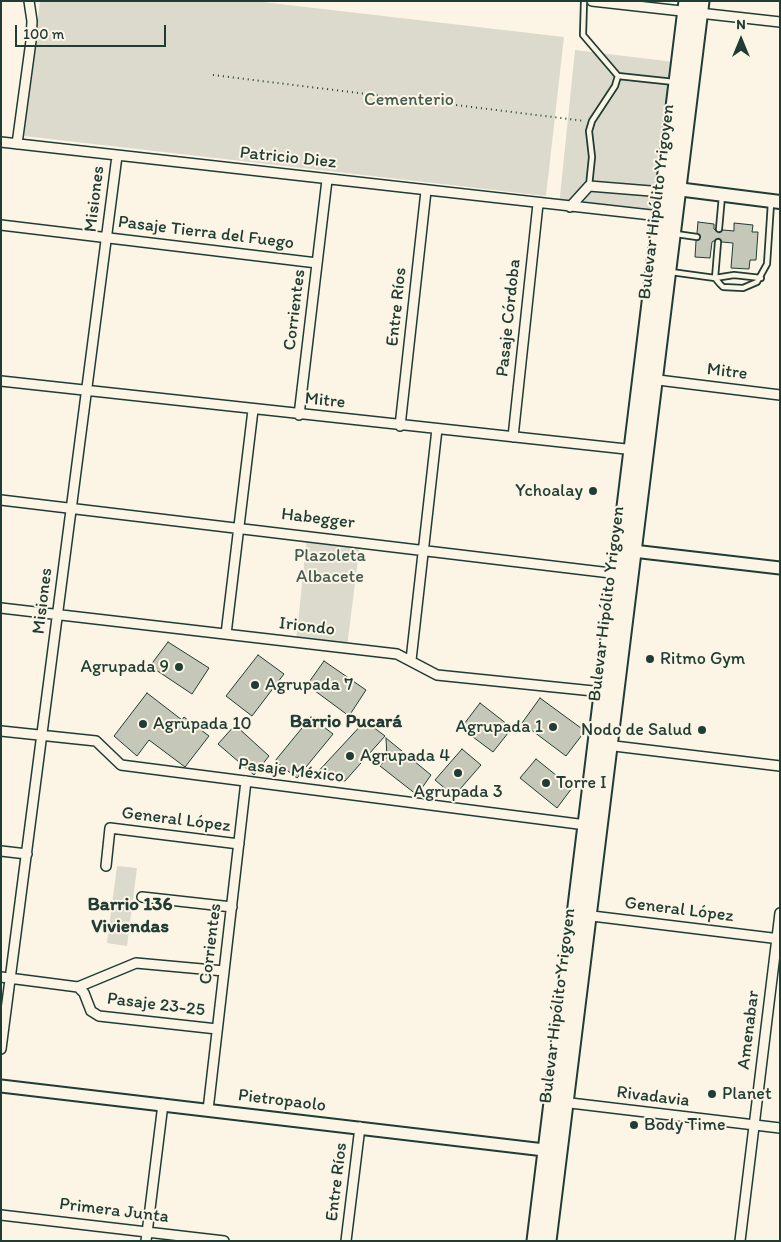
<!DOCTYPE html>
<meta charset="utf-8">
<style>
body{margin:0}
#map{position:relative;width:781px;height:1242px;overflow:hidden;background:#fcf5e5;font-family:Itim,sans-serif}
canvas{display:block}
.frame{position:absolute;inset:0;border:2px solid #1f3d34;pointer-events:none}
.north{position:absolute;left:716px;top:15px;width:50px;height:50px;-webkit-text-stroke:4px #fcf5e5;paint-order:stroke;rotate:0deg;font-size:14px;font-weight:700;line-height:20px;text-align:center;color:#1f3d34}
.north::after{content:'';display:block;margin:auto;width:18px;height:22px;background:#1f3d34;clip-path:polygon(50% 0,100% 100%,50% 72%,0 100%)}
.scale{position:absolute;left:15px;top:25px;width:151px;height:22px;box-sizing:border-box;border:2px solid #1f3d34;border-top:0;padding-left:6px;font-size:15px;line-height:18px;white-space:nowrap;color:#1f3d34;-webkit-text-stroke:4px #fcf5e5;paint-order:stroke}
</style>
<div id="map">
<canvas width="781" height="1242"></canvas>
<div class="frame"></div>
<div class="north">N</div>
<div class="scale">100 m</div>
</div>
<script>
const context = document.querySelector('canvas').getContext('2d');
context.lineJoin = 'round';
function fillPath(path, color) { context.fillStyle = color; context.fill(path, 'evenodd'); }
const poly = rows => new Path2D(rows.map(r => 'M' + r).join(''));
function trace(path, color, width, dash) { context.strokeStyle = color; context.lineWidth = width; context.lineCap = dash ? 'butt' : 'round'; context.setLineDash(dash || []); context.stroke(path); }
function label(font, color, halo, rows, align = 'center') {
  context.font = font + ' Itim,sans-serif'; context.lineWidth = 4; context.setLineDash([]); context.textBaseline = 'middle'; context.strokeStyle = halo; context.fillStyle = color; for (const [text, x, y, turn = 0] of rows) {
    context.save(); context.translate(x, y); context.rotate((+turn || 0) * Math.PI / 180); context.textAlign = isNaN(turn) ? turn : align; if (halo) context.strokeText(text, 0, 0); context.fillText(text, 0, 0); context.restore();
  }
}
fillPath(poly([
 [40,1,254,1,564,37,546,196,24,136],
 [575,50,674,62,655,216,559,206],
 [307,536,360,543,347,647,296,641],
 [117,866,137,868,127,946,107,943]
]), '#dcdacc');
const building = poly([
 [698,222,714,224,714,229,719,233,723,230,734,231,734,223,753,225,752,232,758,232,756,260,750,260,749,269,731,268,733,243,722,242,719,238,712,242,710,258,695,257,696,241,701,237,697,233,698,222],
 [168,642,209,668,192,694,150,666,168,642],
 [258,655,284,674,252,716,226,696,258,655],
 [324,661,366,690,349,716,307,685,324,661],
 [147,693,182,720,184,717,209,736,185,767,149,740,137,756,114,736,147,693],
 [540,698,585,731,566,756,522,723,540,698],
 [480,703,512,728,493,752,461,728,480,703],
 [311,717,333,734,297,778,275,761,311,717],
 [365,721,385,736,345,781,314,776,365,721],
 [235,725,269,756,254,775,218,744,235,725],
 [386,738,431,775,417,795,380,766,387,757,386,738],
 [462,749,481,765,454,796,435,780,462,749],
 [536,759,572,788,557,808,520,778,536,759]
]);
fillPath(building, '#c5c7b9');
trace(building, '#1f3d34', 1);
const service = poly([
 [584,1,583,35,618,76],
 [589,186,592,157,589,131,592,121,615,86,618,76,674,82],
 [719,229,722,196],
 [676,234,697,237],
 [718,242,715,278,720,284,723,287,743,288,757,282,767,264,771,203],
 [671,272,715,278,734,275,761,278]
]);
const minor = poly([
 [592,1,780,22],
 [1,142,660,216],
 [17,144,31,41,32,21,29,1],
 [570,207,589,186,663,192],
 [1,225,317,263],
 [650,379,780,395],
 [1,381,635,450],
 [299,415,327,180],
 [400,426,426,191],
 [513,437,538,204],
 [1,500,619,574],
 [1,608,397,654,437,675,603,692],
 [226,634,253,410],
 [411,660,437,429],
 [1,731,96,741,121,765,586,825],
 [606,745,780,766],
 [1,851,27,854],
 [106,866,110,828,239,844],
 [142,897,232,907],
 [584,915,780,939],
 [1,977,78,987],
 [78,987,84,993,91,1011,99,1016,217,1029],
 [78,987,136,963,224,971],
 [1,1049,117,156],
 [562,1102,780,1128],
 [208,1110,246,781],
 [1,1215,224,1241],
 [146,1241,163,1104],
 [346,1241,360,1127],
 [740,1241,780,913]
]);
const tertiary = poly([
 [633,551,780,568],
 [1,1086,553,1151]
]);
const secondary = poly([
 [668,191,677,189,780,202]
]);
const trunk = poly([
 [535,1241,687,1],
 [548,1241,701,1]
]);
trace(service, '#1f3d34', 8);
trace(minor, '#1f3d34', 12);
trace(tertiary, '#1f3d34', 15);
trace(secondary, '#1f3d34', 16);
trace(trunk, '#1f3d34', 19);
trace(poly([
 [213,75,585,121]
]), '#1f3d34', 2, [1, 4]);
trace(service, '#fcf5e5', 4.5);
trace(minor, '#fcf5e5', 9);
trace(tertiary, '#fcf5e5', 11);
trace(secondary, '#fcf5e5', 12);
trace(trunk, '#fcf5e5', 15);
for (const [x, y, r, color] of [
 [593,491,5,"#1f3d34"],
 [650,659,5,"#1f3d34"],
 [179,667,5,"#1f3d34"],
 [255,685,5,"#1f3d34"],
 [143,724,5,"#1f3d34"],
 [553,727,5,"#1f3d34"],
 [702,730,5,"#1f3d34"],
 [350,756,5,"#1f3d34"],
 [458,773,5,"#1f3d34"],
 [546,783,5,"#1f3d34"],
 [712,1094,5,"#1f3d34"],
 [634,1125,5,"#1f3d34"]
]) { const dot = new Path2D(); dot.arc(x, y, r, 0, 2 * Math.PI); context.fillStyle = color; context.fill(dot); trace(dot, '#fcf5e5', 2); }
label('18px', '#455c52', '#fcf5e5', [
 ["Cementerio",409,100],
 ["Plazoleta",330,556],
 ["Albacete",330,577]
]);
label('18px', '#1f3d34', '#fcf5e5', [
 ["Patricio Diez",288,158,6],
 ["Misiones",95,199,-83],
 ["Bulevar Hipólito Yrigoyen",657,202,-83],
 ["Pasaje Tierra del Fuego",206,233,7],
 ["Entre Ríos",397,307,-84],
 ["Corrientes",295,310,-83],
 ["Pasaje Córdoba",509,318,-84],
 ["Mitre",727,372,7],
 ["Mitre",325,401,6],
 ["Habegger",318,519,7],
 ["Misiones",43,601,-83],
 ["Bulevar Hipólito Yrigoyen",607,604,-83],
 ["Iriondo",307,627,7],
 ["Pasaje México",291,771,7],
 ["General López",176,820,7],
 ["General López",679,910,7],
 ["Corrientes",211,944,-83],
 ["Pasaje 23-25",156,1005,7],
 ["Bulevar Hipólito Yrigoyen",558,1006,-83],
 ["Amenabar",749,1030,-83],
 ["Rivadavia",653,1097,7],
 ["Pietropaolo",282,1101,7],
 ["Entre Ríos",337,1182,-83],
 ["Primera Junta",114,1211,7]
]);
label('18px', '#1f3d34', '#fcf5e5', [
 ["Ychoalay",583,491,"right"],
 ["Ritmo Gym",660,659],
 ["Agrupada 9",169,667,"right"],
 ["Agrupada 7",265,685],
 ["Agrupada 10",153,724],
 ["Agrupada 1",543,727,"right"],
 ["Nodo de Salud",692,730,"right"],
 ["Agrupada 4",360,756],
 ["Torre I",556,783],
 ["Agrupada 3",458,792,"center"],
 ["Planet",722,1094],
 ["Body Time",644,1125]
], 'left');
label('bold 19px', '#1f3d34', '#fcf5e5', [
 ["Barrio Pucará",346,722],
 ["Barrio 136",130,905],
 ["Viviendas",130,927]
]);
</script>
